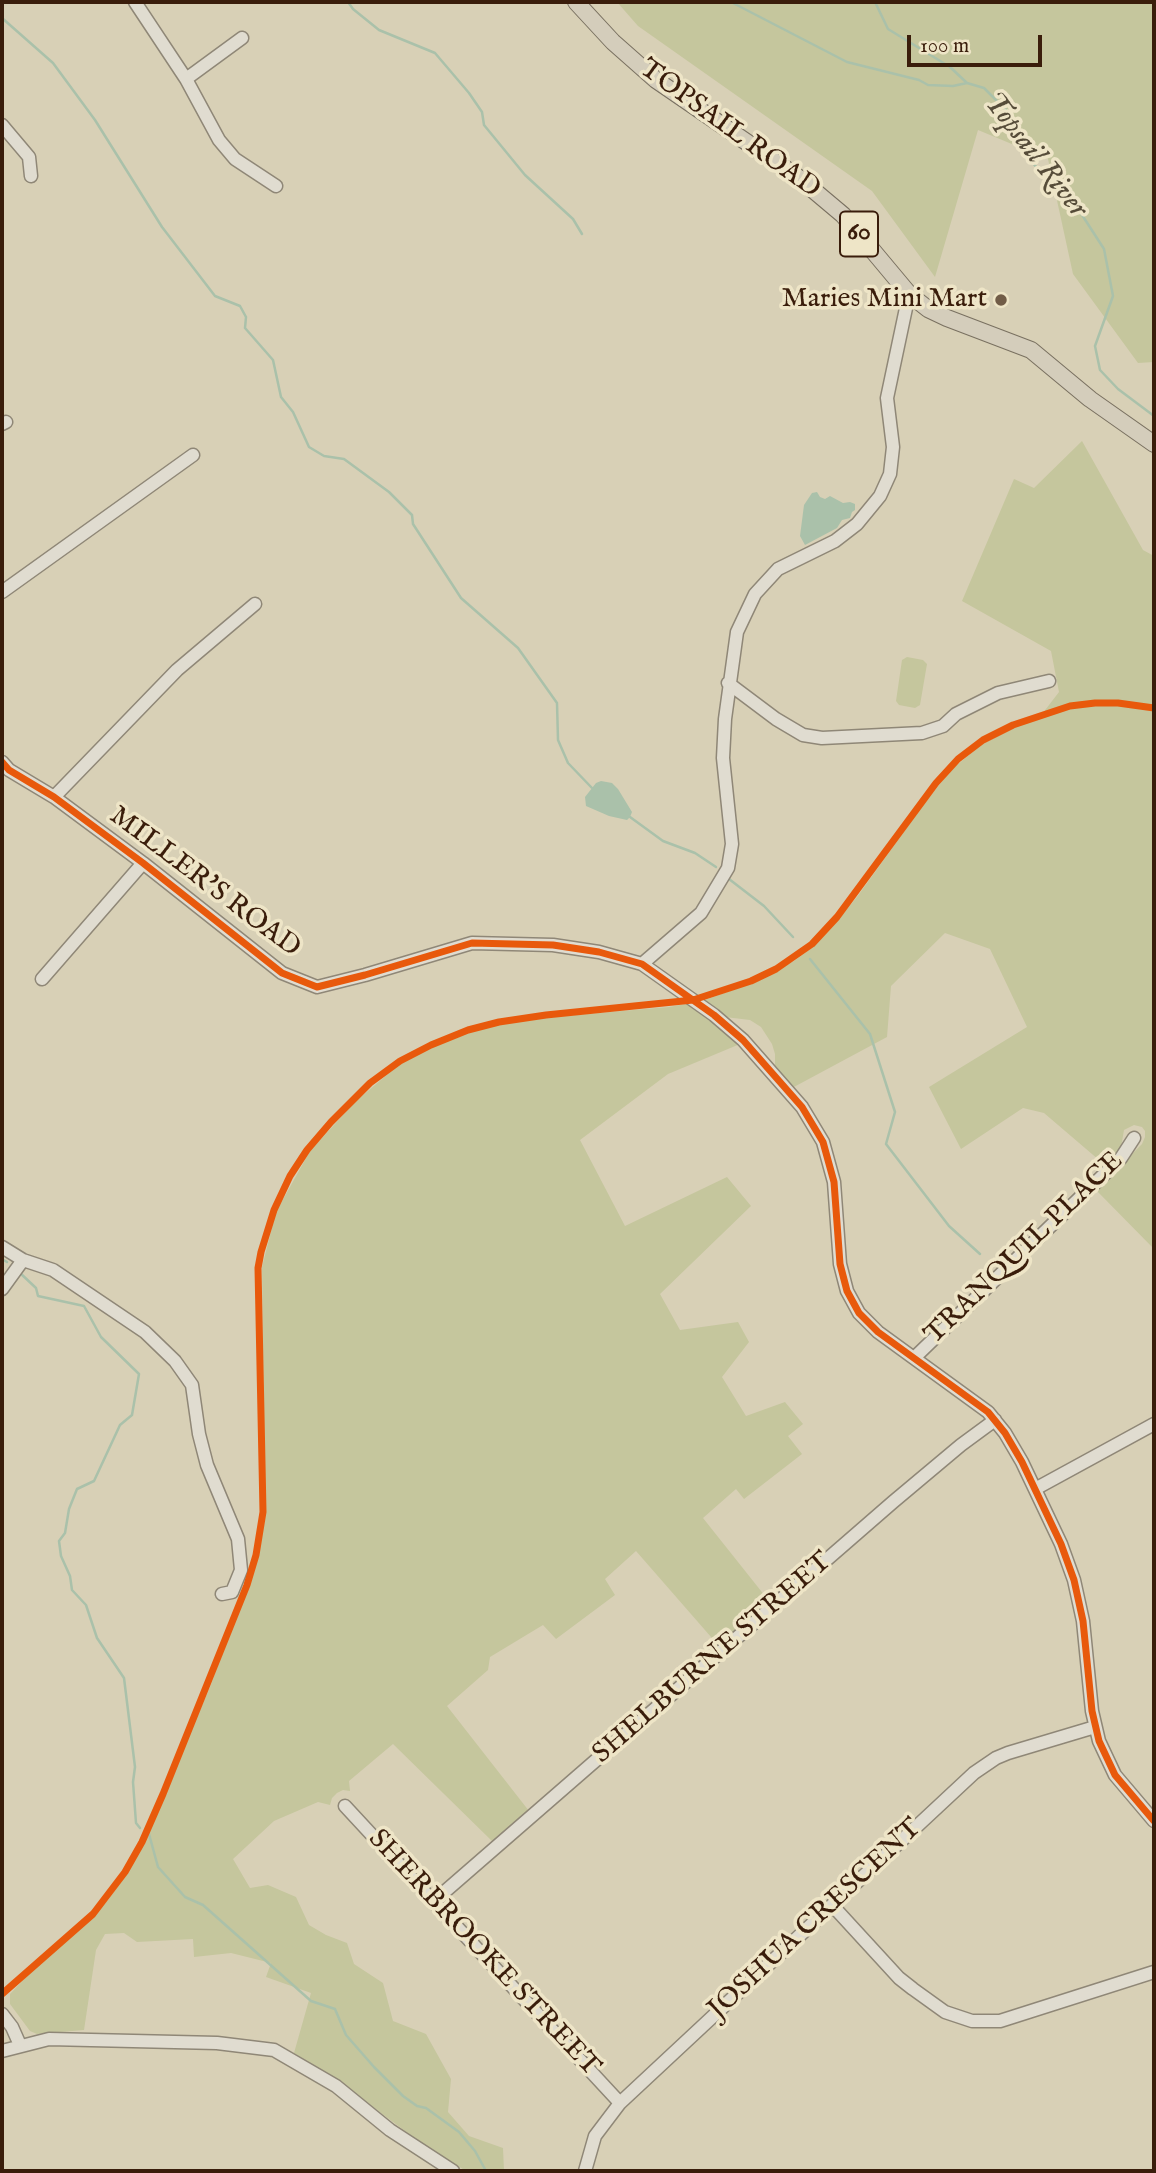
<!DOCTYPE html>
<style>
body{margin:0}
#map{position:relative;width:1156px;height:2173px;overflow:hidden;background:#d8d0b6;font-family:"IM FELL English",serif}
canvas{display:block}
.frame{position:absolute;inset:0;border:4px solid #3a1d0b;pointer-events:none}
.scale{position:absolute;left:907px;top:35px;width:135px;height:32px;box-sizing:border-box;border:4px solid #3a1d0b;border-top:0;padding-left:9px;font-size:21px;line-height:24px;white-space:nowrap;color:#3a1d0b;-webkit-text-stroke:5px #eee5c7;paint-order:stroke}
</style>
<div id="map">
<canvas width="1156" height="2173"></canvas>
<div class="frame"></div>
<div class="scale">100 m</div>
</div>
<script>
const context = document.querySelector('canvas').getContext('2d');
context.lineJoin = 'round';
function fillPath(path, color) { context.fillStyle = color; context.fill(path, 'evenodd'); }
const poly = rows => new Path2D(rows.map(r => 'M' + r).join(''));
function trace(path, color, width, dash) { context.strokeStyle = color; context.lineWidth = width; context.lineCap = dash ? 'butt' : 'round'; context.setLineDash(dash || []); context.stroke(path); }
function label(font, color, halo, rows, align = 'center') {
  context.font = font + ' "IM FELL English",serif'; context.lineWidth = 7; context.setLineDash([]); context.textBaseline = 'middle'; context.strokeStyle = halo; context.fillStyle = color; for (const [text, x, y, turn = 0] of rows) {
    context.save(); context.translate(x, y); context.rotate((+turn || 0) * Math.PI / 180); context.textAlign = isNaN(turn) ? turn : align; if (halo) context.strokeText(text, 0, 0); context.fillText(text, 0, 0); context.restore();
  }
}
fillPath(poly([
 [617,2,1154,2,1154,362,1138,363,1073,274,1048,159,978,130,935,277,872,191,638,26],
 [1082,441,1143,550,1154,556,1154,1249,1096,1190,1142,1144,1145,1137,1145,1131,1142,1127,1134,1125,1124,1130,1120,1153,1106,1166,1044,1113,1023,1108,961,1149,929,1087,1027,1027,990,949,945,933,891,986,887,1037,792,1088,775,1066,775,1054,772,1044,761,1027,750,1020,725,1017,702,1001,758,981,794,961,809,950,837,921,857,897,924,804,951,770,981,745,1017,726,1039,718,1059,692,1051,651,962,601,1014,479,1034,488],
 [907,657,923,660,927,664,920,705,915,708,899,705,896,701,902,660],
 [691,1003,740,1044,668,1074,580,1140,625,1226,727,1177,751,1206,660,1294,680,1330,738,1322,749,1342,722,1377,746,1416,785,1402,803,1424,788,1436,802,1454,744,1499,736,1489,703,1518,769,1601,718,1645,636,1551,605,1579,615,1595,556,1639,543,1625,490,1657,488,1670,447,1706,529,1811,493,1842,393,1744,349,1781,350,1791,343,1790,337,1793,332,1798,330,1805,318,1802,274,1821,233,1859,250,1888,268,1885,296,1897,309,1925,326,1935,347,1943,354,1964,383,1983,393,2021,426,2034,451,2079,448,2112,469,2136,503,2148,504,2171,466,2171,421,2143,341,2083,294,2053,311,1993,266,1977,271,1963,231,1953,194,1957,193,1939,137,1942,124,1933,105,1934,96,1950,84,2030,37,2034,30,2031,10,2004,10,1994,31,1972,94,1915,108,1900,126,1875,142,1844,210,1687,255,1568,265,1519,262,1267,276,1212,310,1151,356,1101,401,1063,445,1040,490,1026,528,1019,669,1007]
]), '#c5c69d');
fillPath(poly([
 [817,492,820,497,825,499,830,496,843,503,850,502,855,504,855,510,852,512,850,518,842,520,837,528,805,545,800,536,804,505,812,493],
 [601,781,612,783,618,789,632,812,630,817,627,820,609,816,586,806,585,797,596,783]
]), '#aac1aa');
trace(poly([
 [348,2,353,9,379,30,435,53,469,93,482,112,484,125,525,175,573,219,582,234],
 [731,2,847,62,919,80,928,85,953,86,967,83,984,88,1009,113,1011,126,1022,151,1039,170,1049,174,1064,187,1104,249,1113,296,1095,346,1100,370,1118,389,1154,416],
 [875,2,888,29,950,67,967,83],
 [2,18,53,63,95,120,162,227,215,296,240,306,246,317,245,328,273,360,281,397,293,412,309,447,324,456,344,459,389,492,412,515,413,524,461,598,518,648,557,703,558,740,568,763,592,788],
 [630,817,663,841,695,853,716,867],
 [729,879,764,906,793,937],
 [810,959,870,1034,895,1112,886,1144,949,1226,980,1254],
 [2,1259,7,1262],
 [19,1272,36,1288,38,1296,84,1306,101,1337,139,1374,132,1415,120,1425,94,1481,77,1489,69,1509,65,1533,59,1541,61,1556,70,1576,72,1590,86,1605,97,1638,124,1678,135,1767,133,1782,136,1823,140,1828],
 [149,1834,158,1867,185,1897,203,1905,311,2001,335,2009,346,2035,374,2067,403,2096,417,2106,426,2108,459,2132,475,2151,486,2171]
]), '#aac1aa', 2.5);
const minor = poly([
 [135,2,186,79,219,140,235,159,276,186],
 [186,79,242,38],
 [2,125,29,157,31,176],
 [2,424,6,422],
 [2,592,193,455],
 [728,683,776,719,803,735,822,738,922,733,943,726,956,714,998,693,1049,681],
 [2,762,9,770,54,797,143,863,282,973,317,987,365,975,472,943,553,945,599,952,642,964,714,1015,743,1040,802,1107,823,1142,834,1182,840,1264,847,1291,859,1313,878,1332,988,1412,1005,1433,1022,1462,1061,1544,1074,1580,1083,1621,1092,1711,1099,1741,1115,1775,1154,1821],
 [54,797,177,670,255,604],
 [642,964,701,913,728,868,732,844,723,758,725,719,737,632,755,594,778,569,835,541,857,524,880,496,890,474,893,447,887,398,909,294],
 [42,979,143,863],
 [2,1247,23,1260,53,1270,145,1332,175,1361,192,1385,199,1434,207,1465,238,1539,241,1570,232,1592,222,1594],
 [2,1289,23,1260],
 [914,1358,1121,1158,1134,1138],
 [1035,1489,1154,1424],
 [345,1806,620,2103],
 [434,1901,893,1502,961,1445,995,1420],
 [832,1905,899,1978,913,1989,945,2012,972,2021,1000,2021,1154,1972],
 [2,2014,12,2027,20,2045],
 [2,2051,49,2039,217,2043,274,2050,336,2086,390,2130,453,2171],
 [585,2171,595,2136,620,2103,974,1773,996,1758,1008,1753,1095,1727]
]);
const major = poly([
 [576,2,613,42,656,80,799,178,843,215,909,294,928,309,947,318,1031,350,1090,399,1154,444]
]);
trace(minor, '#8f8777', 15);
trace(major, '#797060', 18);
trace(minor, '#e0dcd0', 12);
trace(major, '#d4cdbb', 16);
trace(poly([
 [2,762,9,770,54,797,143,863,282,973,317,987,365,975,472,943,553,945,599,952,642,964,714,1015,743,1040,802,1107,823,1142,834,1182,840,1264,847,1291,859,1313,878,1332,988,1412,1005,1433,1022,1462,1061,1544,1074,1580,1083,1621,1092,1711,1099,1741,1115,1775,1154,1821],
 [2,1994,93,1914,125,1872,142,1842,163,1794,247,1585,256,1555,263,1512,258,1268,261,1252,274,1210,290,1176,307,1150,331,1122,370,1083,400,1061,431,1045,468,1030,499,1022,546,1015,693,1000,751,981,776,969,812,944,837,917,936,783,958,759,983,740,1013,725,1070,706,1095,703,1118,703,1154,708]
]), '#e8590c', 7);
for (const [x, y, r, color] of [
 [1001,300,7,"#715c47"]
]) { const dot = new Path2D(); dot.arc(x, y, r, 0, 2 * Math.PI); context.fillStyle = color; context.fill(dot); trace(dot, '#eee5c7', 2.5); }
for (const [x, y, w] of [
 [859,234,38]
]) { const box = new Path2D(); box.roundRect(x - w / 2, y - 22.5, w, 45, 5); context.fillStyle = '#eee5c7'; context.fill(box); trace(box, '#3a1d0b', 2); }
label('bold 26px', '#3a1d0b', null, [
 ["60",859,234]
]);
label('28px', '#3a1d0b', '#eee5c7', [
 ["TOPSAIL ROAD",729,130,36],
 ["MILLER'S ROAD",204,883,37],
 ["TRANQUIL PLACE",1025,1249,-44],
 ["SHELBURNE STREET",713,1659,-41],
 ["JOSHUA CRESCENT",816,1920,-43],
 ["SHERBROOKE STREET",483,1954,47]
]);
label('28px', '#3a1d0b', '#eee5c7', [
 ["Maries Mini Mart",987,300]
], 'right');
label('italic 30px', '#564c39', '#eee5c7', [
 ["Topsail River",1034,156,52]
]);
</script>
